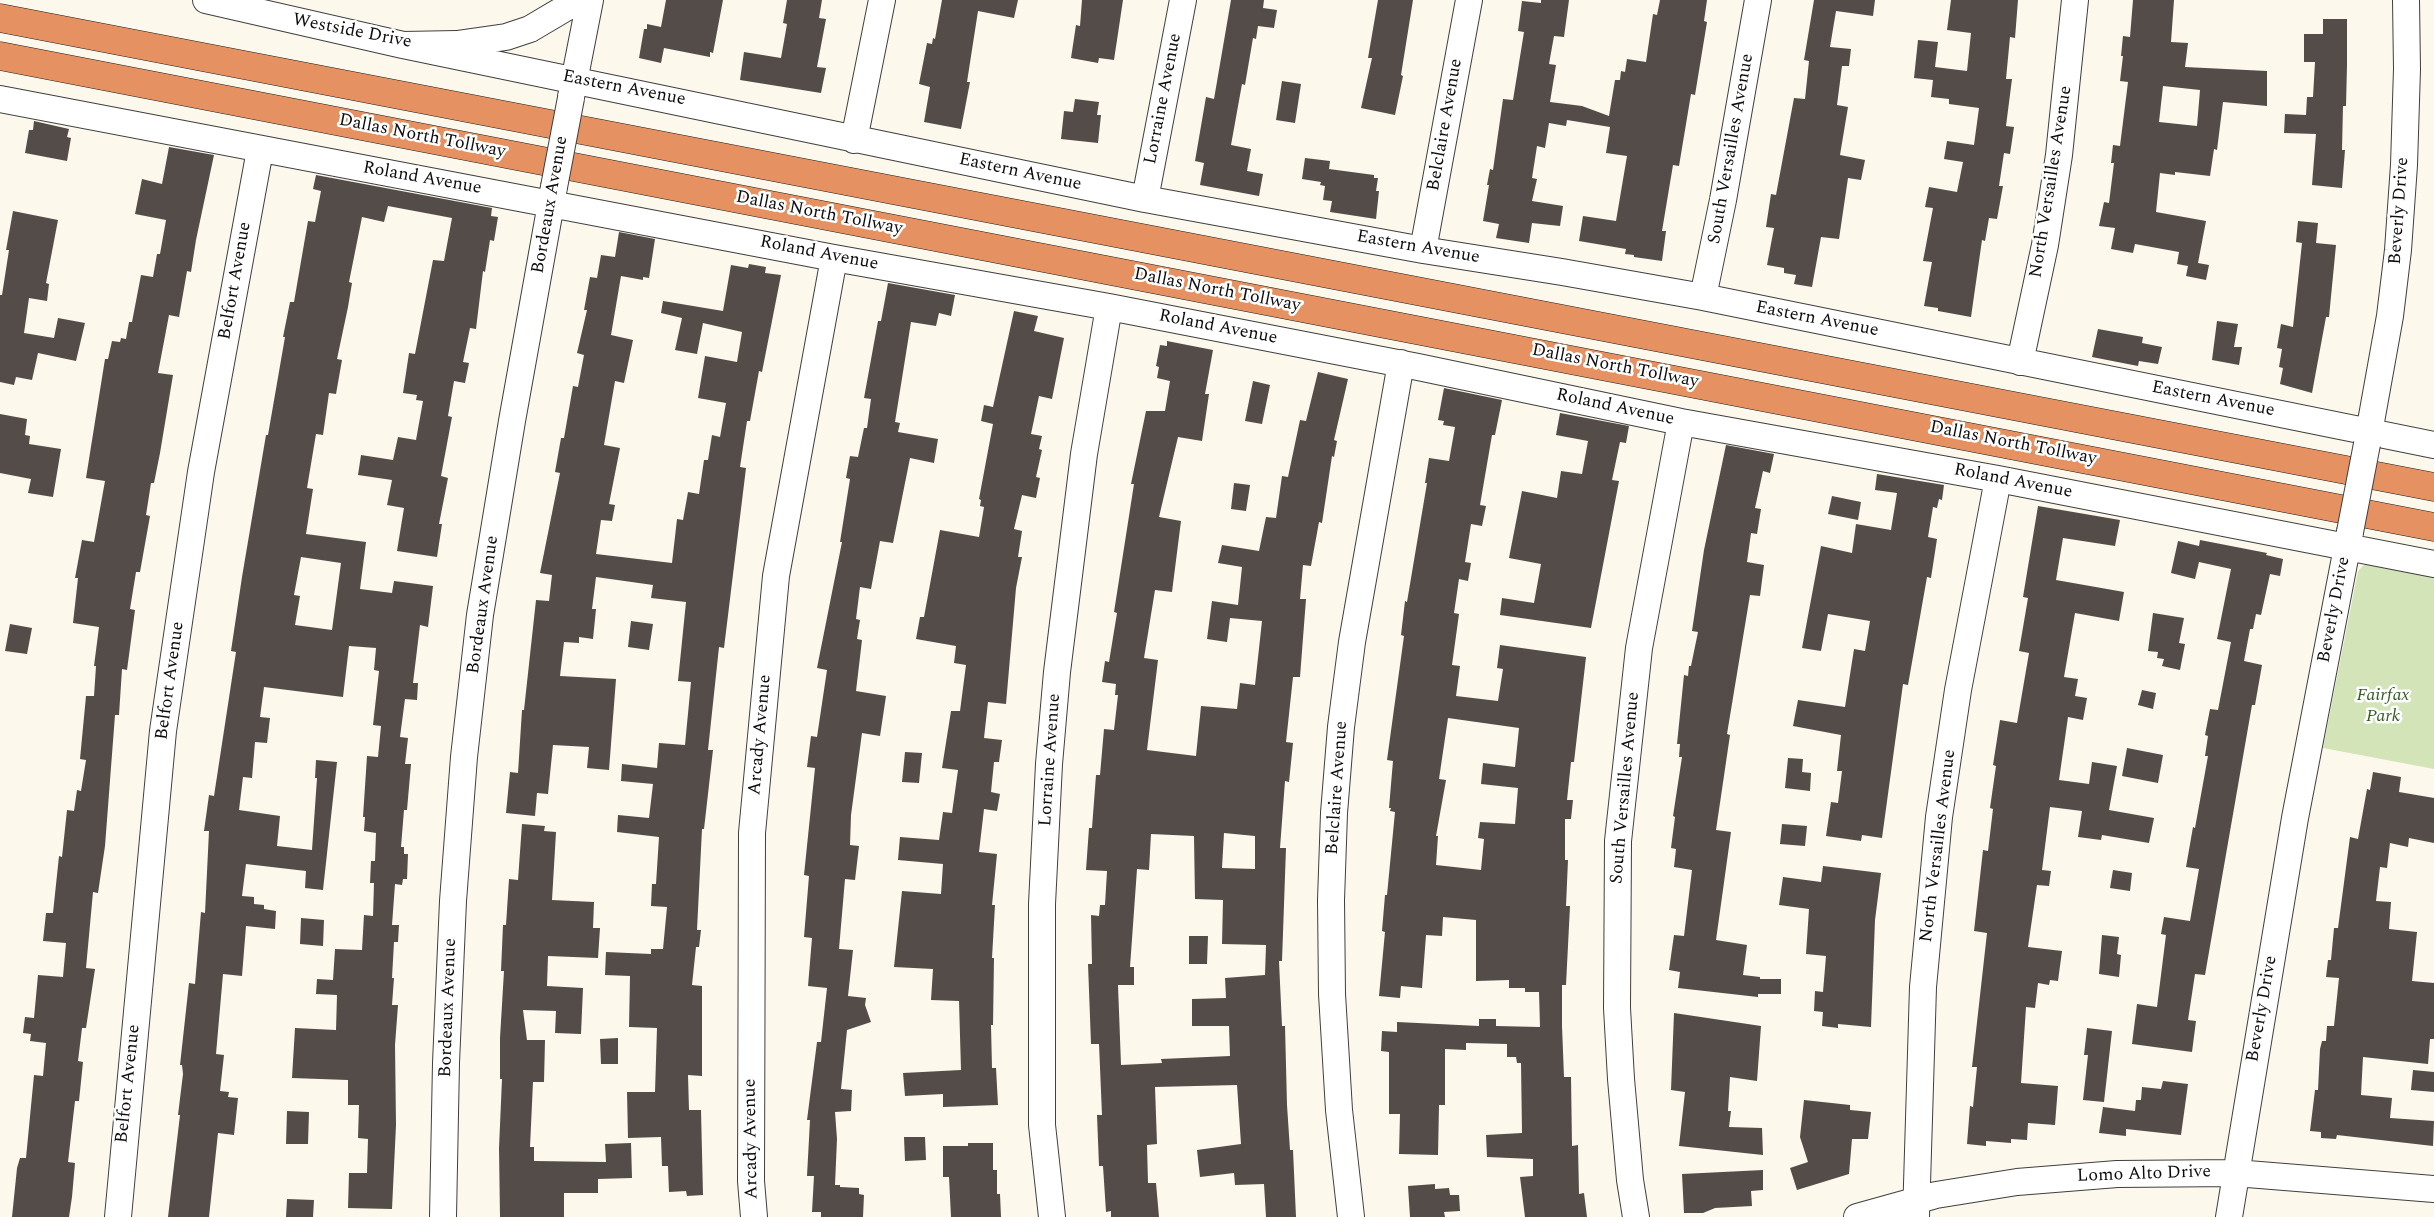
<!DOCTYPE html>
<style>
body{margin:0}
canvas{display:block;background:#fdf8ec}
</style>
<canvas width="2434" height="1217"></canvas>
<script>
const context = document.querySelector('canvas').getContext('2d');
context.lineJoin = 'round';
function fillPath(path, color) { context.fillStyle = color; context.fill(path, 'evenodd'); }
const poly = rows => new Path2D(rows.map(r => 'M' + r).join(''));
function trace(path, color, width, dash) { context.strokeStyle = color; context.lineWidth = width; context.lineCap = dash ? 'butt' : 'round'; context.setLineDash(dash || []); context.stroke(path); }
function label(font, color, halo, rows, align = 'center') {
  context.font = font + ' Spectral,serif'; context.lineWidth = 5; context.setLineDash([]); context.textBaseline = 'middle'; context.strokeStyle = halo; context.fillStyle = color; for (const [text, x, y, turn = 0] of rows) {
    context.save(); context.translate(x, y); context.rotate((+turn || 0) * Math.PI / 180); context.textAlign = isNaN(turn) ? turn : align; if (halo) context.strokeText(text, 0, 0); context.fillText(text, 0, 0); context.restore();
  }
}
fillPath(poly([
 [2365,564,2371,564,2434,576,2434,769,2323,748,2358,571]
]), '#d3e4b9');
fillPath(poly([
 [666,0,723,0,713,53,710,52,710,57,664,48,661,63,639,58,644,29,647,29,647,24,661,27],
 [787,0,822,0,819,18,826,19,817,67,826,68,821,93,740,80,744,52,781,58,787,24,783,23],
 [942,0,1018,0,1014,18,978,11,967,82,970,82,961,129,924,122,930,87,919,84,927,43,932,44,933,38,935,39],
 [1082,0,1123,0,1114,60,1099,58,1098,63,1071,58,1076,25,1080,26],
 [1231,0,1264,0,1263,8,1277,10,1274,28,1258,26,1256,39,1253,38,1245,85,1242,84,1231,145,1251,149,1247,171,1263,174,1259,196,1200,185,1204,163,1195,161,1206,97,1214,99],
 [1378,0,1413,0,1401,75,1403,76,1395,115,1361,108,1372,58,1368,58],
 [1541,0,1569,0,1564,37,1554,36,1549,64,1556,65,1550,102,1582,106,1609,116,1615,80,1620,80,1621,71,1625,72,1627,59,1646,62,1653,14,1657,15,1660,0,1707,0,1704,21,1707,22,1695,95,1691,94,1679,166,1673,165,1662,231,1666,231,1662,261,1634,257,1634,255,1625,254,1626,249,1579,241,1583,216,1616,221,1627,156,1606,153,1610,127,1567,120,1566,126,1549,123,1545,148,1537,146,1532,178,1537,179,1532,201,1563,206,1560,226,1532,223,1529,243,1496,238,1499,224,1483,221,1489,185,1487,185,1490,169,1493,170,1503,99,1513,100,1524,32,1518,31,1522,1,1541,3],
 [1814,0,1875,0,1873,16,1836,11,1830,47,1851,49,1849,66,1842,66,1837,105,1848,107,1840,155,1865,160,1861,180,1848,178,1839,239,1821,237,1812,287,1794,284,1796,275,1784,273,1784,268,1767,265,1774,228,1766,227,1771,194,1776,195,1794,98,1805,99,1809,61,1804,60],
 [1951,0,2018,0,2015,38,2010,37,2006,79,2012,79,2006,126,2014,127,2010,154,2004,153,1999,186,2003,186,1997,219,1989,218,1985,241,1982,240,1971,317,1938,311,1938,308,1924,306,1932,262,1923,261,1933,208,1925,207,1929,187,1957,192,1963,162,1944,159,1947,141,1974,145,1979,108,1949,104,1949,99,1931,97,1933,80,1914,78,1918,40,1938,42,1935,67,1967,71,1971,33,1947,30],
 [2133,0,2174,0,2171,42,2188,43,2185,67,2267,71,2267,106,2223,102,2217,150,2214,149,2210,176,2175,172,2175,175,2160,173,2156,212,2206,221,2198,263,2209,265,2206,280,2186,276,2188,266,2177,264,2179,252,2135,244,2133,253,2111,249,2115,228,2099,226,2104,202,2109,203,2114,163,2111,163,2113,145,2120,146,2128,82,2120,81,2123,56,2121,56,2123,36,2130,37],
 [2163,86,2200,90,2197,126,2159,122],
 [2323,19,2347,19,2347,65,2346,106,2343,106,2342,150,2345,150,2342,188,2312,185,2316,134,2284,133,2285,114,2306,115,2307,97,2313,97,2315,62,2304,62,2304,34,2323,34],
 [1282,81,1301,84,1295,123,1276,120],
 [1075,99,1099,102,1097,115,1101,115,1098,143,1061,139,1064,111,1073,112],
 [34,121,69,129,67,137,71,138,67,161,25,153,29,130,33,130],
 [169,147,214,155,196,240,191,272,187,271,179,317,169,315,158,373,173,375,160,453,154,483,151,483,146,515,150,516,140,572,136,572,130,609,135,610,127,670,122,669,119,715,115,715,105,846,98,893,93,892,86,968,95,969,86,1028,82,1028,78,1061,83,1062,79,1101,75,1101,68,1162,75,1163,72,1197,69,1217,12,1217,17,1168,20,1158,26,1158,34,1075,43,1076,46,1043,30,1041,31,1034,23,1033,25,1017,34,1018,38,975,63,977,66,943,43,941,46,913,53,913,59,856,62,857,67,810,74,811,77,790,81,791,86,760,80,759,86,696,94,696,96,666,94,666,99,627,73,623,78,578,75,578,82,540,94,542,105,481,86,478,105,359,108,359,112,341,120,342,121,338,126,339,129,322,132,322,141,275,153,277,157,254,160,254,166,220,135,214,142,179,162,184],
 [1305,158,1330,161,1329,169,1374,175,1374,178,1378,178,1376,191,1379,191,1376,219,1330,212,1332,201,1323,200,1325,186,1320,185,1321,182,1302,179],
 [316,175,492,208,491,216,498,217,494,241,490,240,485,272,483,271,476,329,470,328,463,362,469,363,465,383,454,381,448,416,452,417,441,476,448,478,439,524,442,524,437,557,397,551,404,508,387,505,392,480,358,475,361,455,393,460,398,437,416,440,423,401,416,400,417,395,403,393,409,353,415,354,433,260,444,261,452,218,388,206,384,222,362,217,349,282,352,283,348,307,337,359,342,360,336,394,329,393,323,435,316,434,307,488,313,489,306,534,366,542,360,589,392,593,394,581,433,586,428,627,420,625,413,683,418,683,417,700,405,699,400,737,408,738,405,764,411,764,407,810,404,810,401,847,404,847,404,854,408,854,407,879,403,879,402,885,395,884,392,925,399,925,398,942,394,942,392,978,394,978,392,1005,398,1005,395,1045,396,1125,392,1209,348,1208,349,1173,367,1173,368,1139,358,1138,359,1105,348,1105,348,1080,292,1078,295,1028,336,1030,337,995,316,994,317,979,333,980,335,949,362,950,364,915,373,916,374,883,370,883,371,861,375,861,376,833,364,831,365,817,363,817,367,756,378,757,381,726,373,725,379,671,374,670,376,648,349,646,343,697,264,687,260,717,270,718,267,743,255,742,252,778,243,777,239,810,280,816,277,846,312,850,317,778,315,778,316,760,337,762,323,890,305,888,306,871,246,864,242,896,254,897,254,904,264,905,264,909,276,911,275,929,246,926,242,976,223,974,216,1054,224,1055,220,1091,229,1092,228,1097,238,1098,234,1135,218,1133,209,1217,168,1217,180,1115,178,1115,183,1074,182,1065,180,1065,189,983,195,984,201,912,205,913,209,831,204,831,209,795,214,796,236,652,231,651,242,577,266,435,268,435,285,337,283,337,290,302,294,302,308,221,315,222,321,191,313,189],
 [301,557,341,563,332,630,295,625,300,596,294,595],
 [13,211,58,220,46,283,49,284,47,301,29,298,24,333,54,338,58,318,85,323,76,361,38,353,32,380,16,377,14,385,0,382,0,295,2,295,9,250,6,250],
 [2298,221,2318,223,2316,243,2336,245,2329,317,2326,317,2312,393,2280,384,2283,368,2279,367,2282,349,2277,348,2281,324,2293,327,2302,243,2296,242],
 [619,232,655,239,649,278,643,277,643,280,621,276,611,335,633,340,624,383,615,381,604,445,620,448,609,504,615,505,612,521,601,520,596,554,672,563,677,519,683,520,688,492,699,494,704,460,708,460,712,435,720,437,726,403,698,398,705,356,737,362,742,332,703,323,697,354,675,350,682,318,661,313,663,301,723,311,731,265,748,268,749,264,766,267,765,273,781,275,762,372,759,371,750,421,747,421,740,467,746,468,724,648,719,647,708,750,713,750,704,829,702,829,697,930,701,930,699,947,696,947,692,985,702,986,702,1076,688,1075,689,1110,701,1110,703,1195,687,1196,686,1191,669,1192,668,1166,662,1166,661,1137,628,1138,627,1092,655,1092,657,1028,629,1027,630,976,605,975,606,952,651,954,651,949,663,949,667,907,651,906,652,884,656,884,659,837,617,832,618,815,649,818,653,784,621,781,622,764,657,768,659,743,685,745,691,682,678,681,686,602,651,598,653,585,596,577,592,609,596,609,593,639,579,637,579,643,564,642,560,676,616,679,609,770,587,768,589,747,553,745,548,794,537,793,535,816,506,813,510,772,518,773,522,710,524,710,536,600,549,601,552,575,540,573,560,473,555,472,561,438,564,438,573,386,578,387,584,355,577,353,587,310,584,310,590,277,597,278,601,255,615,257],
 [888,283,955,295,951,316,939,313,936,326,911,322,895,422,900,423,898,432,938,439,934,463,910,458,893,543,880,541,871,589,860,587,856,619,860,620,857,639,862,640,856,691,886,696,880,736,862,733,851,815,850,845,859,846,855,880,845,879,839,949,853,950,848,996,866,998,865,1005,871,1022,847,1030,841,1089,852,1090,851,1111,835,1112,837,1139,835,1185,840,1185,840,1187,859,1188,859,1194,864,1195,863,1217,821,1217,821,1212,812,1212,814,1176,807,1176,810,1120,807,1120,817,1042,821,1042,827,988,808,986,812,938,804,937,809,876,804,875,815,768,807,767,811,736,817,737,827,670,817,668,842,542,840,542,850,479,846,478,850,456,858,457,864,428,867,428,871,399,864,398,878,321,881,321],
 [1014,311,1038,316,1034,331,1064,338,1052,399,1039,396,1031,434,1042,436,1039,449,1042,450,1036,477,1040,478,1036,498,1022,495,1014,529,1022,531,1018,557,1022,557,1016,588,1006,704,988,702,984,738,1002,740,999,762,994,762,991,792,1000,794,997,811,984,809,979,852,997,854,992,905,995,905,992,958,994,958,993,1025,991,1025,992,1068,996,1068,998,1105,943,1107,943,1094,905,1096,903,1073,961,1070,959,1001,931,1000,933,969,894,967,902,891,941,894,943,864,898,860,900,837,939,840,943,812,952,813,958,770,942,768,951,711,960,711,966,665,954,663,956,646,916,639,920,617,924,617,940,530,979,537,984,507,980,506,981,500,979,499,993,424,981,421,984,405,993,407],
 [2217,321,2238,324,2234,347,2242,347,2239,365,2212,360],
 [2098,329,2143,337,2142,343,2162,347,2158,364,2139,361,2138,366,2092,357],
 [1167,341,1213,350,1205,394,1209,394,1202,441,1178,437,1159,517,1181,521,1172,592,1155,590,1144,658,1158,660,1147,750,1196,756,1201,706,1237,709,1240,683,1255,685,1262,621,1230,618,1227,642,1207,639,1212,601,1238,605,1242,567,1218,563,1222,545,1259,551,1266,517,1276,518,1282,476,1288,477,1300,420,1306,421,1318,372,1348,379,1334,440,1337,441,1334,457,1332,456,1322,523,1319,522,1311,566,1303,565,1300,599,1306,599,1300,677,1293,677,1286,742,1293,743,1289,782,1285,781,1280,848,1286,848,1282,961,1279,961,1282,1026,1285,1026,1287,1105,1290,1150,1293,1150,1296,1217,1266,1217,1264,1184,1235,1185,1234,1173,1200,1177,1197,1150,1241,1144,1237,1085,1155,1087,1157,1144,1147,1145,1148,1183,1156,1183,1159,1217,1111,1217,1111,1211,1106,1212,1103,1166,1099,1166,1097,1115,1102,1115,1099,1044,1091,1044,1088,964,1092,964,1091,915,1099,916,1100,905,1105,905,1107,871,1086,870,1089,828,1092,828,1096,775,1100,775,1104,729,1114,730,1118,695,1115,695,1116,684,1102,682,1105,661,1109,662,1117,613,1114,612,1134,484,1131,484,1146,411,1165,411,1170,381,1157,378,1159,367,1156,366,1160,345,1167,346],
 [1224,833,1255,836,1255,869,1222,868],
 [1151,834,1194,836,1195,899,1223,900,1222,944,1266,945,1265,975,1225,978,1226,998,1192,999,1192,1026,1229,1026,1230,1056,1161,1059,1162,1063,1121,1065,1118,985,1134,985,1134,967,1130,967,1137,869,1149,870],
 [1253,381,1270,385,1262,424,1245,421],
 [1444,388,1502,400,1495,435,1492,435,1480,505,1486,506,1482,526,1471,524,1465,562,1471,563,1468,581,1459,579,1454,613,1459,614,1452,665,1460,666,1456,696,1498,701,1503,669,1497,668,1500,645,1586,657,1574,762,1571,762,1567,800,1573,800,1571,819,1565,819,1565,860,1568,860,1566,906,1570,906,1566,985,1562,985,1562,1026,1564,1077,1571,1077,1572,1146,1578,1145,1579,1194,1584,1193,1587,1217,1525,1217,1520,1177,1533,1176,1533,1159,1487,1157,1486,1135,1522,1133,1521,1063,1517,1063,1516,1057,1507,1057,1507,1044,1466,1043,1466,1050,1445,1049,1445,1105,1439,1105,1438,1155,1399,1154,1400,1114,1389,1114,1389,1052,1381,1051,1382,1031,1397,1032,1397,1022,1479,1026,1479,1019,1496,1019,1496,1026,1540,1027,1539,992,1525,992,1525,988,1509,988,1509,980,1476,981,1476,920,1443,917,1442,936,1426,935,1422,988,1401,986,1400,998,1379,996,1385,932,1382,931,1385,895,1387,895,1395,812,1390,811,1391,808,1389,808,1393,761,1387,760,1404,636,1401,635,1405,601,1407,602,1427,483,1425,483,1429,458,1449,461,1455,427,1443,425,1444,421,1438,420],
 [1448,718,1519,728,1515,767,1483,763,1481,784,1518,788,1515,824,1480,822,1478,838,1484,839,1481,870,1436,865,1438,836,1436,836,1446,780,1439,779],
 [1560,413,1629,426,1626,443,1620,442,1612,480,1619,481,1591,628,1500,615,1502,598,1534,603,1541,564,1509,558,1522,491,1557,498,1561,471,1582,474,1588,441,1556,435],
 [0,414,27,419,25,435,30,436,29,444,61,449,53,497,28,493,31,479,0,473],
 [1726,445,1774,454,1770,473,1763,471,1755,508,1761,509,1757,534,1751,533,1747,562,1764,565,1760,596,1750,595,1727,734,1730,735,1716,830,1731,832,1716,940,1747,945,1743,975,1760,977,1760,979,1781,979,1781,994,1758,994,1758,997,1678,988,1680,972,1669,970,1674,935,1684,936,1692,870,1674,867,1676,849,1671,848,1675,817,1673,816,1682,757,1679,757,1680,744,1677,744,1684,675,1688,676,1689,666,1691,666,1698,632,1692,631,1704,550],
 [1877,474,1944,485,1942,500,1939,499,1937,508,1933,507,1928,537,1937,539,1931,578,1927,577,1908,685,1903,684,1882,838,1862,835,1861,841,1826,836,1831,802,1838,803,1842,771,1837,771,1841,735,1793,726,1798,700,1845,707,1854,649,1865,651,1870,621,1828,614,1821,651,1802,648,1821,546,1852,553,1856,524,1891,530,1897,493,1875,490],
 [1234,483,1250,485,1246,511,1231,509],
 [1832,496,1861,502,1858,520,1828,514],
 [2038,506,2120,520,2115,546,2063,538,2056,580,2124,592,2119,621,2075,613,2064,677,2078,679,2075,696,2087,698,2083,720,2068,717,2059,780,2089,784,2092,762,2117,766,2109,810,2154,818,2149,843,2102,835,2101,840,2078,837,2082,811,2050,807,2042,870,2051,871,2049,886,2037,885,2028,947,2062,951,2058,981,2050,980,2049,985,2038,983,2035,1008,2026,1007,2021,1083,2058,1086,2055,1125,2028,1123,2027,1140,2011,1139,2011,1143,1986,1141,1986,1146,1967,1144,1970,1106,1973,1107,1977,1067,1972,1067,1987,933,1974,931,1983,850,1988,851,1993,809,1990,808,1996,766,1993,765,2000,720,2017,723,2029,653,2019,651,2028,598,2023,597],
 [2200,540,2267,553,2266,555,2283,559,2280,576,2270,574,2261,615,2256,614,2253,629,2250,629,2244,661,2262,665,2255,705,2252,705,2205,975,2195,974,2188,1020,2196,1021,2192,1052,2132,1044,2137,1004,2157,1007,2166,935,2161,934,2164,917,2190,921,2199,869,2186,867,2193,827,2195,828,2208,756,2205,756,2208,736,2205,735,2210,709,2218,710,2231,642,2217,639,2231,569,2199,562,2195,579,2171,573,2178,541,2199,546],
 [2153,613,2184,618,2179,643,2185,644,2180,670,2162,666,2164,659,2157,658,2158,652,2148,651],
 [631,621,653,624,649,650,628,647],
 [10,624,32,628,27,654,5,651],
 [2142,690,2156,693,2153,709,2138,705],
 [2127,748,2163,755,2158,783,2122,776],
 [905,752,922,753,919,783,902,782],
 [1788,758,1803,759,1802,772,1811,773,1810,791,1785,788],
 [2373,772,2401,777,2399,792,2434,798,2434,843,2409,838,2408,847,2390,843,2387,868,2380,867,2376,901,2391,902,2389,929,2417,932,2412,981,2434,983,2434,1039,2430,1039,2428,1064,2363,1057,2361,1095,2392,1098,2390,1118,2434,1121,2433,1146,2337,1135,2336,1139,2321,1138,2321,1132,2310,1131,2315,1090,2318,1090,2320,1049,2322,1041,2326,1041,2327,1026,2334,1026,2339,978,2326,977,2328,960,2331,960,2334,928,2338,928,2350,837,2358,839,2367,789,2370,790],
 [522,824,545,826,544,831,556,832,552,900,594,902,593,928,600,928,598,958,548,956,547,986,583,988,581,1034,555,1033,556,1011,523,1010,527,1040,545,1040,544,1082,533,1082,530,1147,534,1147,534,1161,606,1162,605,1144,631,1143,632,1178,598,1179,598,1193,564,1193,564,1217,500,1217,499,1148,502,1079,500,1079,500,1038,504,971,501,971,503,925,506,925,509,879,518,880],
 [1782,824,1807,826,1805,846,1780,844],
 [1823,866,1881,873,1875,920,1871,1027,1838,1024,1838,1028,1822,1026,1823,1012,1814,1011,1815,991,1823,992,1826,956,1806,954,1809,909,1779,905,1783,877,1821,882],
 [2113,870,2132,873,2130,891,2110,888],
 [301,918,324,920,323,946,300,944],
 [2102,935,2119,937,2117,954,2121,955,2119,977,2099,974],
 [1189,936,1208,936,1207,964,1189,964],
 [1674,1013,1761,1026,1757,1081,1730,1077,1728,1111,1731,1111,1729,1127,1762,1128,1763,1155,1679,1146,1685,1092,1671,1090],
 [2087,1028,2112,1031,2104,1102,2083,1100,2088,1055,2084,1055],
 [618,1038,618,1064,601,1064,600,1039],
 [2413,1070,2434,1072,2434,1092,2411,1090],
 [2163,1081,2188,1084,2181,1135,2126,1129,2126,1136,2099,1133,2103,1107,2135,1111,2136,1100,2141,1100,2142,1087,2161,1089],
 [1804,1100,1850,1105,1850,1110,1871,1112,1868,1139,1852,1139,1849,1174,1797,1190,1790,1168,1808,1162,1800,1137],
 [287,1111,309,1112,308,1144,286,1144],
 [904,1137,925,1137,926,1160,905,1161],
 [968,1143,993,1143,993,1170,997,1170,997,1194,1000,1194,1001,1217,951,1217,949,1177,943,1177,943,1146,968,1146],
 [1763,1170,1763,1190,1751,1191,1752,1206,1715,1208,1703,1213,1684,1213,1682,1174],
 [1435,1184,1435,1189,1449,1188,1450,1195,1459,1195,1460,1211,1444,1212,1445,1217,1410,1217,1408,1186],
 [287,1199,314,1200,313,1217,286,1217]
]), '#534c49');
const minor = poly([
 [206,0,403,45,457,44,506,37,530,29,579,0],
 [403,45,1145,199,1423,250,1562,272,1703,297,2434,445],
 [571,97,590,0],
 [0,99,834,258,1109,307,1418,367,1681,422,1998,479,2434,564],
 [854,140,882,0],
 [1145,199,1183,0],
 [1423,250,1469,0],
 [1703,297,1723,200,1758,0],
 [2020,362,2045,245,2059,155,2075,0],
 [2367,444,2390,316,2398,250,2404,165,2407,69,2406,0],
 [118,1217,163,731,201,472,260,150],
 [443,1217,446,1063,453,901,464,757,480,615,512,421,554,187],
 [754,1217,751,1181,752,833,776,576,834,258],
 [1052,1217,1042,1125,1042,904,1049,764,1057,672,1084,454,1109,307],
 [1351,1217,1339,1110,1332,994,1331,900,1334,813,1341,727,1352,642,1401,363],
 [1636,1217,1630,1180,1621,1079,1617,1008,1618,841,1639,648,1681,422],
 [1857,1217,1936,1195,2017,1182,2117,1174,2235,1173,2434,1189],
 [1916,1217,1923,987,1939,817,1958,690,1998,479],
 [2229,1217,2295,818,2350,532]
]);
const highway = poly([
 [0,18,2434,487],
 [0,56,2434,527]
]);
trace(minor, '#3f3f3f', 28);
trace(highway, '#1d1d1d', 29);
trace(minor, '#fff', 26);
trace(highway, '#e69161', 28);
const minorBridge = poly([
 [554,187,571,98],
 [2350,532,2367,444]
]);
trace(minorBridge, '#3f3f3f', 28, []);
trace(minorBridge, '#fff', 26);
label('18px', '#0c0c0c', '#fff', [
 ["Westside Drive",352,32,11],
 ["Eastern Avenue",624,89,11],
 ["Lorraine Avenue",1164,99,-79],
 ["Belclaire Avenue",1446,125,-80],
 ["Dallas North Tollway",422,137,11],
 ["South Versailles Avenue",1732,149,-80],
 ["Eastern Avenue",1020,173,12],
 ["Roland Avenue",422,179,10],
 ["North Versailles Avenue",2052,182,-81],
 ["Bordeaux Avenue",551,205,-80],
 ["Beverly Drive",2400,211,-86],
 ["Dallas North Tollway",819,214,11],
 ["Eastern Avenue",1418,248,10],
 ["Roland Avenue",819,254,11],
 ["Belfort Avenue",236,281,-80],
 ["Dallas North Tollway",1217,291,11],
 ["Eastern Avenue",1817,320,11],
 ["Roland Avenue",1218,328,11],
 ["Dallas North Tollway",1615,367,11],
 ["Eastern Avenue",2213,400,11],
 ["Roland Avenue",1615,408,12],
 ["Dallas North Tollway",2013,444,11],
 ["Roland Avenue",2013,482,11],
 ["Bordeaux Avenue",484,605,-82],
 ["Beverly Drive",2335,610,-79],
 ["Belfort Avenue",171,681,-82],
 ["Arcady Avenue",761,735,-85],
 ["Lorraine Avenue",1051,760,-86],
 ["Belclaire Avenue",1338,788,-86],
 ["South Versailles Avenue",1626,788,-85],
 ["North Versailles Avenue",1939,846,-83],
 ["Bordeaux Avenue",449,1008,-88],
 ["Beverly Drive",2263,1009,-80],
 ["Belfort Avenue",129,1084,-84],
 ["Arcady Avenue",752,1139,-91],
 ["Lomo Alto Drive",2144,1175,-2]
]);
label('italic 18px', '#345c23', '#fff', [
 ["Fairfax",2383,696],
 ["Park",2383,717]
]);
</script>
